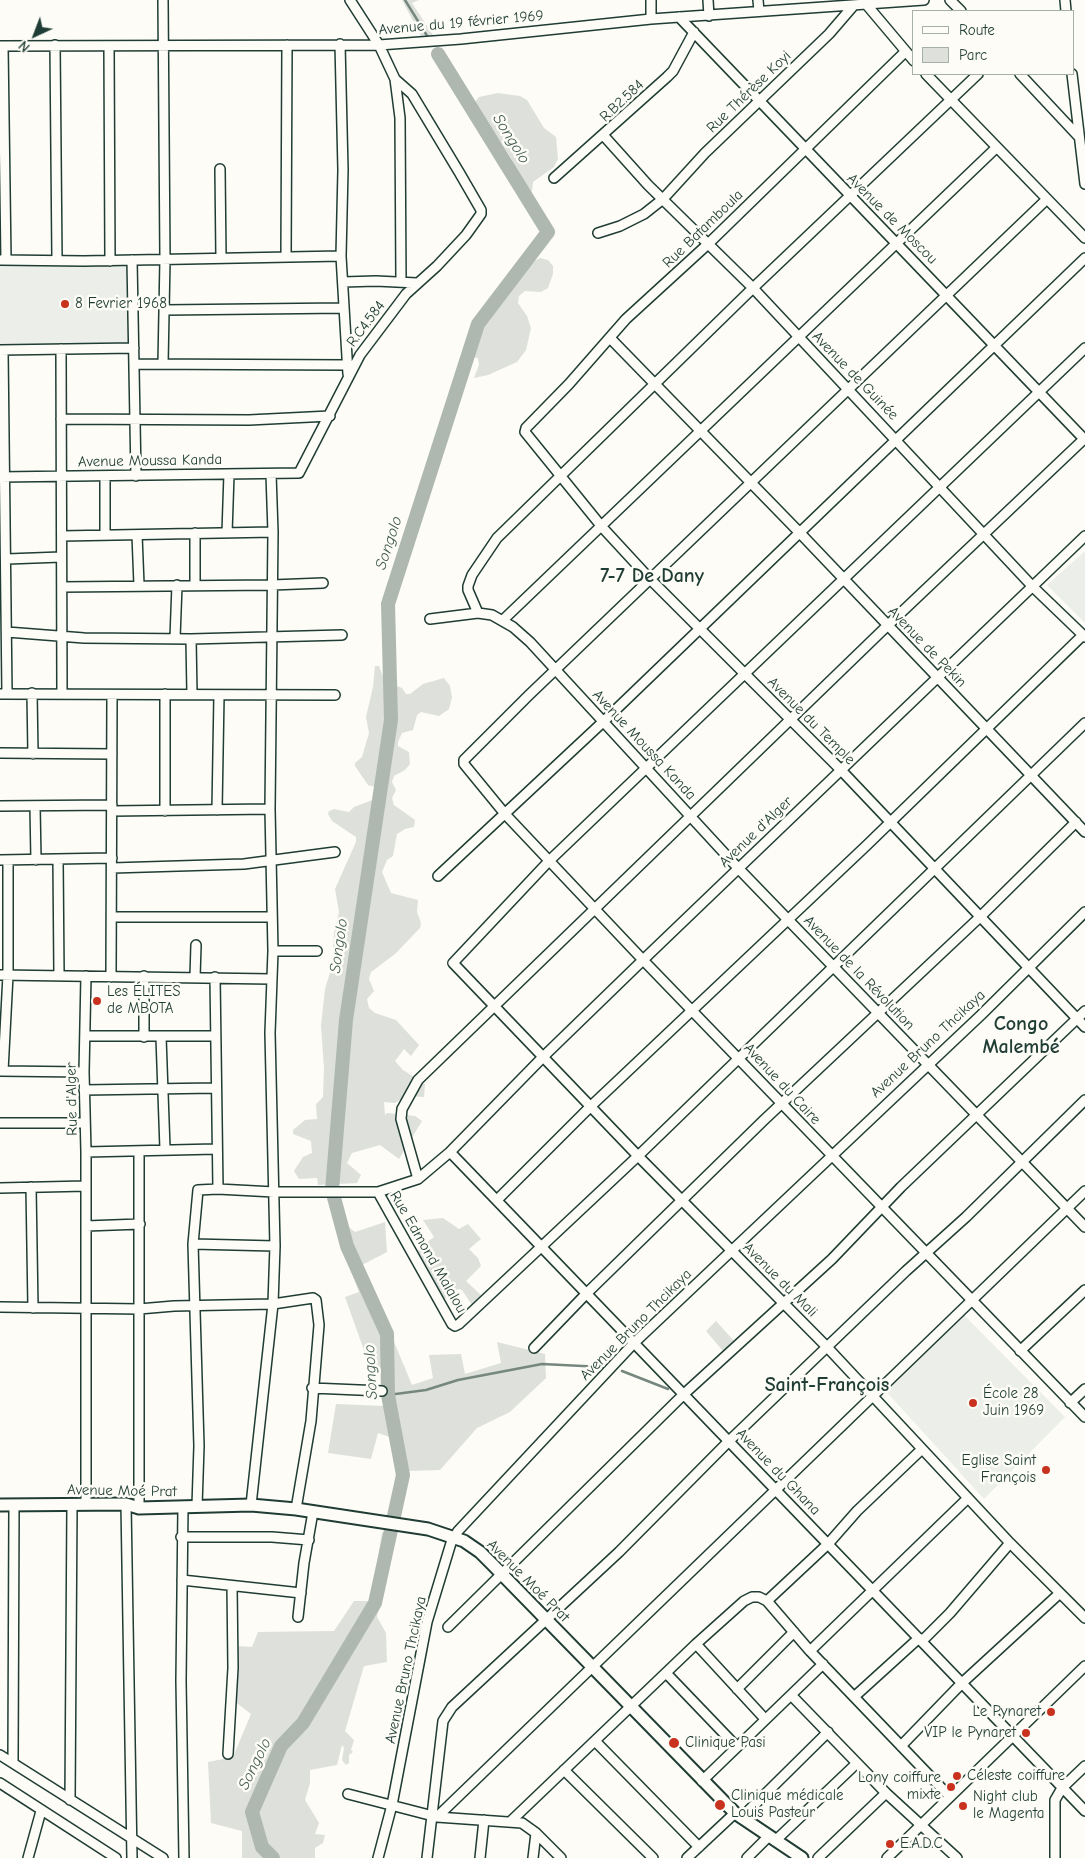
<!DOCTYPE html>
<meta charset="utf-8">
<style>
body{margin:0}
#map{position:relative;width:1085px;height:1858px;overflow:hidden;background:#fdfcf7;font-family:"Comic Neue",sans-serif}
canvas{display:block}
.legend{position:absolute;left:912px;top:10px;width:162px;height:65px;box-sizing:border-box;background:#fdfcf7;border:1px solid #a4b0a9;margin:0;padding:6px 9px;list-style:none;font-size:15px;color:#1f3d34}
.legend li{display:flex;align-items:center;gap:10px;height:25px}
.legend b{width:25px;border:1px solid #a4b0a9}
.north{position:absolute;left:10px;top:10px;width:50px;height:50px;-webkit-text-stroke:4px #fdfcf7;paint-order:stroke;rotate:223deg;font-size:14px;font-weight:700;line-height:20px;text-align:center;color:#1f3d34}
.north::after{content:'';display:block;margin:auto;width:18px;height:22px;background:#1f3d34;clip-path:polygon(50% 0,100% 100%,50% 72%,0 100%)}
</style>
<div id="map">
<canvas width="1085" height="1858"></canvas>
<ul class="legend">
<li><b style="height:6px;background:#fdfcf7"></b>Route</li>
<li><b style="height:14px;background:#dde0db"></b>Parc</li>
</ul>
<div class="north">N</div>
</div>
<script>
const context = document.querySelector('canvas').getContext('2d');
context.lineJoin = 'round';
function fillPath(path, color) { context.fillStyle = color; context.fill(path, 'evenodd'); }
const poly = rows => new Path2D(rows.map(r => 'M' + r).join(''));
function trace(path, color, width, dash) { context.strokeStyle = color; context.lineWidth = width; context.lineCap = dash ? 'butt' : 'round'; context.setLineDash(dash || []); context.stroke(path); }
function label(font, color, halo, rows, align = 'center') {
  context.font = font + ' "Comic Neue",sans-serif'; context.lineWidth = 5; context.setLineDash([]); context.textBaseline = 'middle'; context.strokeStyle = halo; context.fillStyle = color; for (const [text, x, y, turn = 0] of rows) {
    context.save(); context.translate(x, y); context.rotate((+turn || 0) * Math.PI / 180); context.textAlign = isNaN(turn) ? turn : align; if (halo) context.strokeText(text, 0, 0); context.fillText(text, 0, 0); context.restore();
  }
}
fillPath(poly([
 [0,262,129,264,131,344,0,345],
 [1085,551,1085,623,1047,585],
 [961,1312,1065,1417,984,1499,883,1388]
]), '#eceee9');
fillPath(poly([
 [402,0,419,0,412,3,433,35,424,42],
 [498,93,520,96,527,100,544,128,556,137,558,159,554,167,533,182,532,192,521,181,511,158,501,142,473,109,474,103,479,97],
 [540,258,548,260,553,266,553,274,548,288,541,292,525,291,519,296,518,303,527,316,531,328,526,350,517,362,488,375,474,378,479,365,478,358,470,357,479,326,519,276,534,261],
 [375,666,379,666,383,677,387,717,386,736,381,751,378,774,380,787,340,1023,338,1082,345,1077,352,986,358,948,364,931,366,896,369,885,392,725,394,703,389,683,402,688,406,694,410,694,423,684,444,678,450,686,452,697,449,709,439,716,421,712,417,715,413,730,402,733,398,742,398,746,409,752,410,764,405,770,394,776,392,782,396,790,392,798,394,805,415,820,414,827,405,829,397,834,393,856,387,860,382,872,391,893,418,900,417,912,421,923,420,928,395,954,371,972,369,979,374,991,367,999,369,1008,375,1013,396,1020,419,1045,411,1056,404,1049,395,1061,403,1070,425,1084,424,1097,406,1096,395,1103,384,1102,385,1115,387,1113,415,1116,422,1121,399,1159,380,1145,352,1153,347,1163,361,1175,357,1183,318,1185,317,1178,299,1179,294,1171,303,1157,312,1153,311,1141,293,1134,293,1130,305,1120,317,1119,316,1104,323,1097,324,1068,321,1026,325,989,332,966,334,933,339,912,335,889,356,842,356,837,332,821,328,814,329,811,334,809,349,812,354,807,375,799,377,795,375,787,368,785,355,766,355,763,362,757,369,733,366,717,373,687],
 [332,1202,338,1202,345,1224,355,1232,385,1222,387,1252,362,1265,412,1385,433,1378,429,1355,461,1354,465,1374,501,1363,497,1342,545,1354,546,1378,510,1412,477,1428,440,1470,408,1471,401,1441,378,1433,371,1459,328,1453,336,1404,384,1406,383,1370,370,1367,345,1297,359,1292,347,1261],
 [443,1218,459,1229,468,1224,481,1239,469,1249,478,1258,481,1266,466,1281,482,1296,472,1305,462,1290,458,1289,440,1302,415,1255,418,1249,434,1237,423,1220],
 [716,1321,734,1341,723,1351,706,1331],
 [382,1532,394,1536,377,1617,386,1633,387,1662,364,1666,345,1731,354,1740,351,1750,353,1752,349,1755,349,1763,346,1765,342,1760,344,1748,342,1745,337,1765,310,1770,310,1783,305,1800,319,1823,315,1834,325,1835,323,1843,315,1848,315,1858,242,1858,242,1831,211,1823,208,1762,233,1757,251,1714,234,1701,237,1646,252,1647,258,1632,334,1631,354,1601,371,1601]
]), '#dde0db');
trace(poly([
 [405,0,429,39],
 [622,1371,668,1389],
 [388,1395,426,1390,458,1380,542,1364,603,1367]
]), '#75877f', 2.5);
trace(poly([
 [273,1858,262,1847,252,1812,281,1746,303,1723,375,1603,403,1475,388,1395,387,1334,347,1246,332,1190,346,1020,391,720,388,604,478,324,548,232,438,54]
]), '#aeb8b1', 14);
const minor = poly([
 [350,0,379,45,395,79,400,118,401,282],
 [651,0,651,19],
 [708,0,709,16],
 [758,0,759,11],
 [865,0,866,4,914,61],
 [950,0,961,11],
 [1065,0,1066,11],
 [679,17,1085,440],
 [340,44,343,170,341,256,348,374],
 [55,45,57,260],
 [0,46,379,45,461,39,651,19,924,0],
 [3,46,6,260],
 [109,46,110,261],
 [905,52,708,244,626,319,569,384,526,428,525,432,602,527,650,579,840,769,1085,1027],
 [926,74,1085,238],
 [1020,74,1079,137],
 [1072,74,1085,184],
 [604,136,648,185,753,288,1033,587,1085,637],
 [220,169,221,258],
 [554,178,667,77,673,71,694,32],
 [1046,200,529,695,464,760,464,764,505,814,643,960,1085,1417],
 [598,233,620,226,644,214,663,199,705,153,829,34,854,5],
 [286,257,287,45],
 [0,260,84,261,341,256],
 [132,260,136,476],
 [343,282,376,281,417,283],
 [165,310,344,308],
 [610,338,799,532,1085,832],
 [1085,348,549,861,453,963,638,1156,827,1347,1010,1543,1085,1618],
 [61,349,62,693],
 [0,350,134,348],
 [3,350,7,694],
 [135,364,347,365],
 [163,364,165,259,163,0],
 [61,419,249,420,330,416],
 [0,477,299,473,360,355,406,294,437,266,466,235,481,214,481,210,459,172,412,94,395,79],
 [227,533,229,474],
 [105,534,105,477],
 [137,535,139,585],
 [62,536,273,532],
 [7,559,61,557],
 [195,585,195,533],
 [62,587,272,585,323,583],
 [478,613,468,590,468,586,472,575,497,538,753,288,978,74],
 [430,619,478,613,492,615,513,627,530,642,738,868,1085,1227],
 [503,620,996,148],
 [7,632,84,638,191,639,342,635],
 [175,638,177,585],
 [191,639,192,694],
 [32,693,33,754],
 [0,694,335,695],
 [0,753,112,754],
 [0,806,112,805],
 [35,806,36,860],
 [217,810,219,695],
 [112,811,270,809],
 [165,811,165,694],
 [58,859,59,975],
 [0,860,112,858],
 [112,868,244,864,335,852],
 [438,876,604,721,1085,258],
 [112,917,272,917],
 [273,951,317,951],
 [0,975,271,979],
 [86,976,84,1072,86,1152,86,1504],
 [111,977,112,696],
 [195,977,196,945],
 [215,977,218,1189],
 [85,1036,215,1036],
 [144,1037,144,976],
 [161,1037,165,1149],
 [0,1071,84,1072],
 [3,1071,8,975,8,860],
 [84,1090,215,1088],
 [0,1123,85,1123],
 [86,1152,216,1149],
 [139,1152,139,1508],
 [450,1152,1085,1811],
 [418,1179,401,1119,402,1109,418,1080,887,626,1084,439],
 [31,1187,33,1308],
 [0,1188,86,1186],
 [378,1192,452,1324,455,1326,459,1324,638,1156,1085,723],
 [497,1200,591,1106,867,845,1083,635],
 [86,1226,140,1224],
 [193,1244,275,1246],
 [0,1307,139,1309,174,1306,273,1304,313,1298,316,1300,319,1325,311,1421,296,1509],
 [534,1348,587,1293,764,1120,980,917,1076,822],
 [1020,1351,1085,1290],
 [312,1388,382,1391],
 [1070,1403,1085,1389],
 [126,1504,132,1858],
 [251,1505,273,1304,275,1246,270,1033,273,951,270,809,273,532,271,474],
 [197,1506,199,1446,193,1244,198,1190,218,1189,274,1192,378,1192,418,1179,450,1152,543,1057,643,960,1085,536],
 [183,1507,181,1681,184,1858],
 [181,1537,272,1537,309,1540],
 [182,1580,301,1593],
 [767,1601,828,1544,857,1511,922,1449],
 [298,1617,304,1563,313,1512],
 [448,1627,684,1394,832,1259,901,1187,1085,1011],
 [922,1641,950,1613,1010,1543],
 [696,1644,765,1719],
 [810,1651,968,1498],
 [666,1673,737,1747],
 [737,1689,794,1632],
 [791,1695,886,1793,957,1858],
 [854,1697,919,1638],
 [595,1741,699,1847],
 [901,1746,962,1683,1060,1593],
 [228,1754,233,1668,232,1586],
 [0,1755,163,1858],
 [13,1763,14,1505],
 [564,1770,653,1858],
 [702,1781,823,1664],
 [0,1783,116,1858],
 [348,1794,437,1817,522,1823,536,1833,561,1858],
 [70,1800,72,1505],
 [437,1817,1085,1191],
 [741,1818,828,1732],
 [511,1821,696,1644,744,1601,752,1597,759,1597,767,1601,810,1651,950,1797],
 [775,1841,857,1763],
 [28,1858,41,1811],
 [378,1858,392,1805,427,1622,451,1543,458,1531,634,1343,981,1015,1085,912],
 [427,1858,443,1721,452,1707,619,1552,729,1441,906,1271,966,1217,1085,1100],
 [480,1858,484,1820],
 [533,1858,536,1833],
 [687,1858,735,1813],
 [747,1858,768,1837],
 [818,1858,886,1793],
 [887,1858,1085,1666],
 [1055,1858,1055,1800,1062,1788,1085,1766]
]);
const tertiary = poly([
 [0,1505,126,1504,139,1508,251,1505,296,1509,428,1529,464,1541,480,1552,493,1565,735,1813,802,1858]
]);
trace(minor, '#1f3d34', 12);
trace(tertiary, '#1f3d34', 15);
trace(minor, '#fdfcf7', 9);
trace(tertiary, '#fdfcf7', 11);
for (const [x, y, r, color] of [
 [65,304,5,"#c8321e"],
 [97,1001,5,"#c8321e"],
 [973,1403,5,"#c8321e"],
 [1046,1470,5,"#c8321e"],
 [1051,1712,5,"#c8321e"],
 [1026,1733,5,"#c8321e"],
 [674,1743,6,"#c8321e"],
 [957,1776,5,"#c8321e"],
 [951,1787,5,"#c8321e"],
 [720,1805,6,"#c8321e"],
 [963,1806,5,"#c8321e"],
 [890,1844,5,"#c8321e"]
]) { const dot = new Path2D(); dot.arc(x, y, r, 0, 2 * Math.PI); context.fillStyle = color; context.fill(dot); trace(dot, '#fdfcf7', 2); }
label('15px', '#1f3d34', '#fdfcf7', [
 ["Avenue du 19 février 1969",461,23,-5],
 ["Rue Thérèse Koyi",749,92,-44],
 ["R.B2.584",622,101,-43],
 ["Avenue de Moscou",892,219,45],
 ["Rue Batamboula",703,229,-44],
 ["R.C4.584",366,324,-53],
 ["Avenue de Guinée",855,376,46],
 ["Avenue Moussa Kanda",150,461,-1],
 ["Avenue de Pekin",927,647,46],
 ["Avenue du Temple",811,721,45],
 ["Avenue Moussa Kanda",644,745,47],
 ["Avenue d'Alger",756,832,-44],
 ["Avenue de la Révolution",859,973,46],
 ["Avenue Bruno Thcikaya",928,1044,-43],
 ["Avenue du Caire",782,1084,47],
 ["Rue d'Alger",72,1099,-91],
 ["Rue Edmond Malalou",428,1252,60],
 ["Avenue du Mali",780,1280,45],
 ["Avenue Bruno Thcikaya",636,1325,-45],
 ["Avenue du Ghana",778,1472,46],
 ["Avenue Moé Prat",122,1491,1],
 ["Avenue Moé Prat",528,1581,45],
 ["Avenue Bruno Thcikaya",406,1670,-78]
]);
label('15px', '#1f3d34', '#fdfcf7', [
 ["8 Fevrier 1968",75,304],
 ["Les ÉLITES",107,992],
 ["de MBOTA",107,1009],
 ["École 28",983,1394],
 ["Juin 1969",983,1411],
 ["Eglise Saint",1036,1461,"right"],
 ["François",1036,1478,"right"],
 ["Le Pynaret",1041,1712,"right"],
 ["VIP le Pynaret",1016,1733,"right"],
 ["Clinique Pasi",685,1743],
 ["Céleste coiffure",967,1776],
 ["Lony coiffure",941,1778,"right"],
 ["mixte",941,1795,"right"],
 ["Clinique médicale",731,1796],
 ["Louis Pasteur",731,1813],
 ["Night club",973,1797],
 ["le Magenta",973,1814],
 ["E.A.D.C",900,1844]
], 'left');
label('italic 16px', '#435c53', '#fdfcf7', [
 ["Songolo",511,139,58],
 ["Songolo",389,543,-72],
 ["Songolo",339,946,-82],
 ["Songolo",371,1372,-93],
 ["Songolo",255,1764,-64]
]);
label('bold 20px', '#1f3d34', '#fdfcf7', [
 ["7-7 De Dany",652,576],
 ["Congo",1021,1024],
 ["Malembé",1021,1047],
 ["Saint-François",827,1385]
]);
</script>
